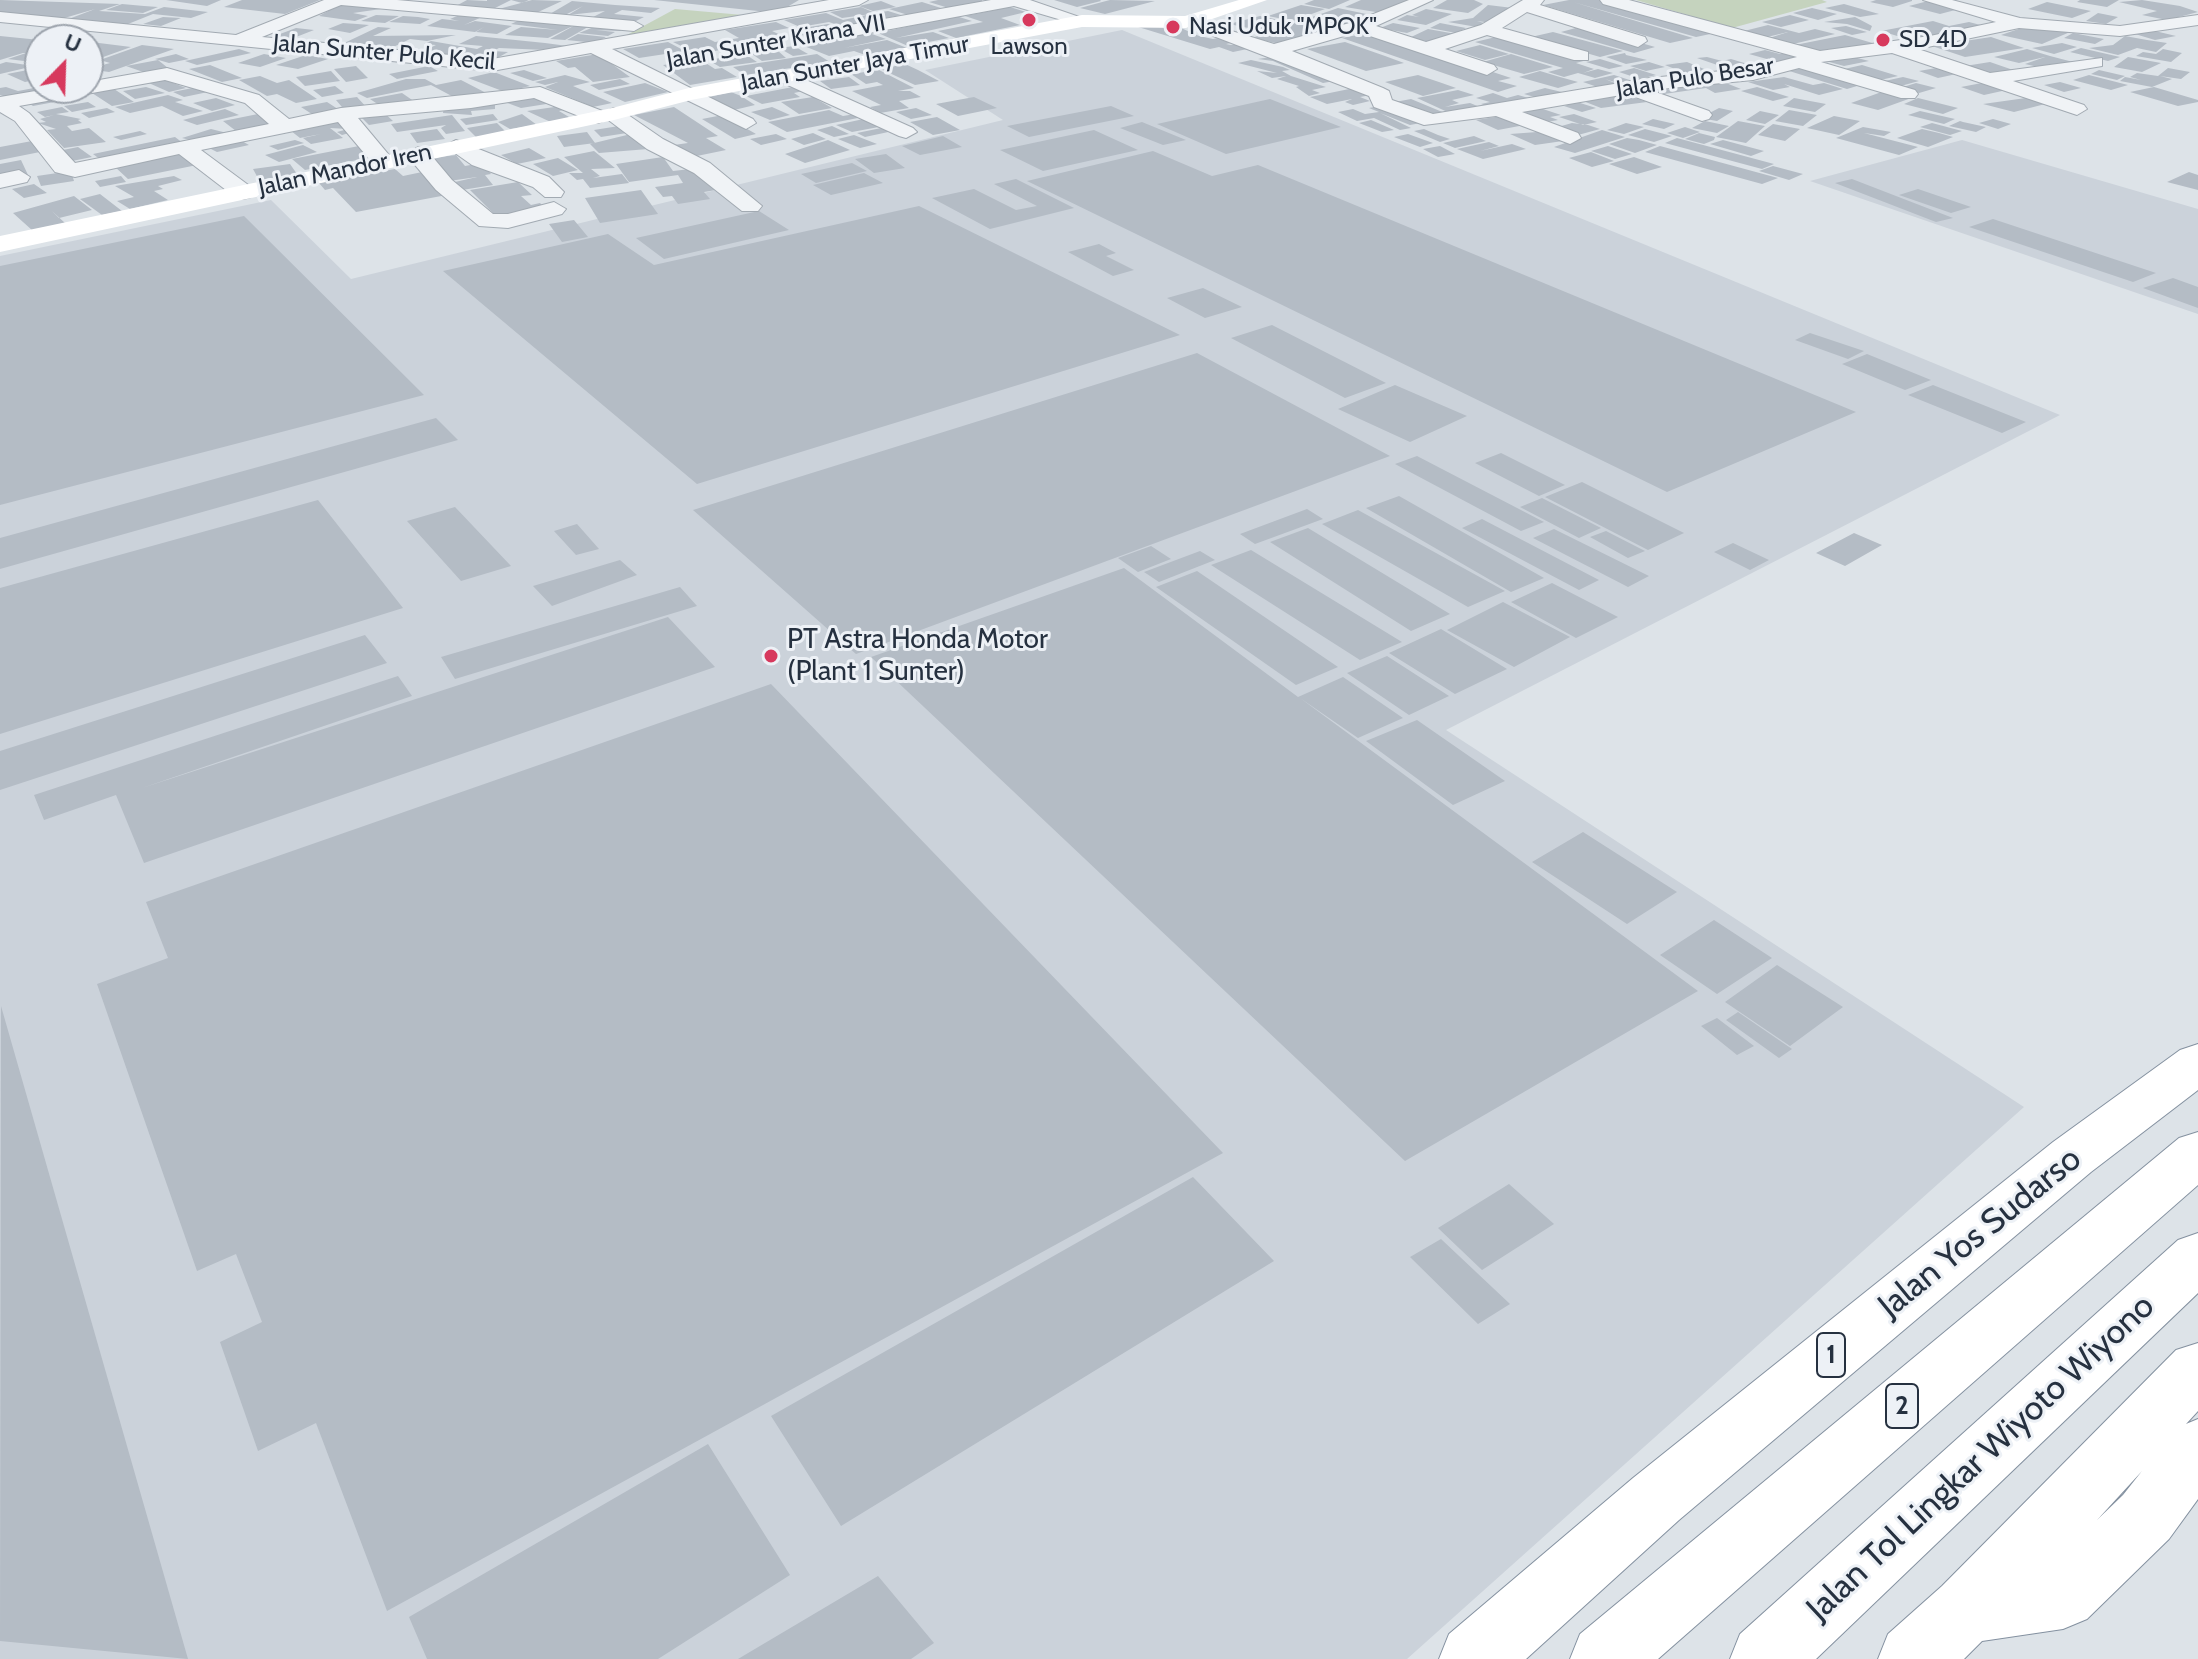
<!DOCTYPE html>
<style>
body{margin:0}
#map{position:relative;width:2198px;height:1659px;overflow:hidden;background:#dde3e8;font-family:Cabin,sans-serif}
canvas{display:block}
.north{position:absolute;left:24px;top:24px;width:80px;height:80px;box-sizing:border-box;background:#edf1f6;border:2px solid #9da4ad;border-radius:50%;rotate:23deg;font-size:22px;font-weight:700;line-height:32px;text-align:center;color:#263140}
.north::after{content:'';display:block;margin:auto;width:28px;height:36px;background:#d7395d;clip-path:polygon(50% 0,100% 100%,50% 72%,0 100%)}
</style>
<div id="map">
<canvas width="2198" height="1659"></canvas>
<div class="north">U</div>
</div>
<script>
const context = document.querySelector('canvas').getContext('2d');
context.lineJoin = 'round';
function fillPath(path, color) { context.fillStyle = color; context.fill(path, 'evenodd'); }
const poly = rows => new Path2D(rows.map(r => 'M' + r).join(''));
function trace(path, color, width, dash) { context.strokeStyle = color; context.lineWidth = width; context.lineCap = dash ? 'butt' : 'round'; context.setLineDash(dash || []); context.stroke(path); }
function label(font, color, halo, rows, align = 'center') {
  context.font = font + ' Cabin,sans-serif'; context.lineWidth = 6; context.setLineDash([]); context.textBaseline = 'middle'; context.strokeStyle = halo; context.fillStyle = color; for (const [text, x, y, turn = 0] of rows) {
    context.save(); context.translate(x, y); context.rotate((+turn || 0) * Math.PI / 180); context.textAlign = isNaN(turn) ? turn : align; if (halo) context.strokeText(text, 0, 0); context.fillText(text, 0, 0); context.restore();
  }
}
fillPath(poly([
 [1122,30,2060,415,1446,730,2024,1107,1407,1659,0,1659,0,256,271,200,351,279,1003,120,925,70],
 [1962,140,2198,209,2198,314,1810,181]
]), '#cbd2da');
fillPath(poly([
 [1636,0,1822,0,1827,2,1732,28],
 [675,9,743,15,625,36]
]), '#c5d3be');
fillPath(poly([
 [0,0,120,4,99,11,145,14,164,7,208,12,191,18,153,14,128,24,109,23,66,20,95,9,61,19,0,13],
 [166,0,221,0,207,6],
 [242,0,320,0,285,14,224,7],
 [467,0,487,1,487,0,529,0,522,3,511,0,493,9,454,7],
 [532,0,562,1,536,13,495,10],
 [654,0,799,0,777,13],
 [938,0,982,0,982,1,952,9,929,2],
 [1054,0,1100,0,1101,1,1077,7],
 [1314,0,1350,0,1329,9,1304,4],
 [1361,0,1409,0,1382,13,1345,7],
 [1447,0,1474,0,1483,4,1468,13,1433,8],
 [1569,0,1601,0,1715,33,1696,37,1573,2,1693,38,1670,43,1543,5],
 [1876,0,1912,0,1912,1,1893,7,1870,2],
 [2080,0,2119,0,2107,7,2077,2],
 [2142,0,2180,6,2198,12,2167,20,2142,15,2157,11,2119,2],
 [572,1,615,5,660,8,651,13,622,10,614,14,644,17,634,22,591,18,605,11,568,15,583,6,563,16,548,15],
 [881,1,896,7,873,11,859,6],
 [1106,1,1110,0,1155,1,1105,14,1080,8],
 [1928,1,1959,9,1940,14,1909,6],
 [922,2,941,8,908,15,889,9],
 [2047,2,2091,11,2072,18,2028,9],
 [358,3,395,7,353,13,368,16,355,21,319,16,337,6],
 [122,4,144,6,158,7,143,13,106,10],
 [1844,4,1879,14,1860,17,1825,8],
 [1301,5,1325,9,1293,21,1268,16],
 [1488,5,1513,8,1492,23,1477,21,1484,23,1477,27,1448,22,1473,18],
 [861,7,875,13,888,11,901,15,843,27,829,22,800,27,784,20,826,13,843,20,871,14,842,18,830,12],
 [1010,7,1026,12,1001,18,1020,25,956,38,938,31,983,22,965,16],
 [1338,8,1371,15,1285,45,1252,38],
 [1812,8,1837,14,1818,20,1793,13],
 [1426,9,1452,14,1426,25,1397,20,1407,15,1419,17,1412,15],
 [464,13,482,17,464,25,475,21,512,26,497,34,476,32,484,27,475,32,427,26,442,19,459,21,450,19],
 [2098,13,2118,17,2106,24,2086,21],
 [376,15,399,16,385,23,361,21],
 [1790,15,1809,20,1781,27,1762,22],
 [403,16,418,17,430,19,420,24,389,22],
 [956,16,972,21,896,38,933,32,949,38,908,46,878,33],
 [1260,16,1289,22,1258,30,1229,24],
 [163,17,181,18,161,26,143,24],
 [526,17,595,23,565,40,550,39,577,24,548,38,505,35,521,27,558,30,511,24],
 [1855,17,1872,26,1870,31,1847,24,1824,22],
 [1933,21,1949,26,1969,22,1992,28,1920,43,1881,31],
 [776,22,789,28,772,31,787,38,698,54,673,42,705,37,715,42,739,38,725,30],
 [343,23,357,24,369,25,350,33,328,29],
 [1393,23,1420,28,1407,33,1380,28],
 [1440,23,1466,28,1456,33,1430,28],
 [828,24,844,31,807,37,791,30],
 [2033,24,2070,32,2042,44,2001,35],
 [599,25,626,27,620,31,596,30,615,32,608,36,579,33],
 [1768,25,1799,33,1815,29,1835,34,1789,45,1766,39,1788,32,1763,38,1740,32],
 [1135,26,1181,28,1199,36,1213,39,1227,36,1240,41,1226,44,1231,45,1244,43,1257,47,1233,52,1219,47,1210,49],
 [1583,26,1655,47,1634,53,1561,32],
 [1846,26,1867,32,1852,35,1831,28],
 [378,27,391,28,373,36,456,35,427,41,410,39,385,51,338,46],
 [296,28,314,30,291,39,272,37],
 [1428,29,1456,34,1437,43,1409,38],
 [2155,31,2176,36,2155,40,2135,34],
 [1372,32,1511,78,1498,81,1517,86,1498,92,1342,38],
 [1553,32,1623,51,1600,57,1531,37],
 [869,33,886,39,844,48,887,40,907,48,868,56,854,51,829,56,804,46],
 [2073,33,2104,39,2095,44,2064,38],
 [578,34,606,37,595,43,567,40],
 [1845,35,1876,44,1825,54,1795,45],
 [0,36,40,40,40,63,8,59,26,53,23,53,0,60],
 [476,36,545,43,575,47,568,51,499,48,493,51,508,52,492,61,417,54,436,45,424,44,431,41,477,49,483,46,459,44],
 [1500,36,1587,60,1576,63,1594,69,1583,73,1598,69,1613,73,1595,78,1578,73,1564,77,1548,72,1563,68,1475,42],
 [2125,36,2147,40,2167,43,2156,52,2137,48,2118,55,2089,48,2113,45],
 [1991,37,2024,48,1965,57,1932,46],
 [668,42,685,51,639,58,623,49],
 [1345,42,1385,56,1404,63,1366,71,1307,49],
 [88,43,91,42,131,47,95,60,88,59],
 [2062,43,2077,47,2054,54,2032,48],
 [142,45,174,49,109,72,88,69,110,63,100,60],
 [1480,45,1509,54,1485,60,1456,51],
 [794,46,808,54,793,56,779,48],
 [2081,48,2120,57,2108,61,2070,52],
 [239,49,251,53,197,65,185,61],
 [2027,49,2050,56,2073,62,2047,69,2025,64,2045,57,2019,63,1994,57],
 [2163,49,2182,53,2171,62,2136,56,2143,52,2156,54],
 [777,50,786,58,762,61,752,54],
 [1765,50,1780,54,1792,50,1809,55,1781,63,1749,54],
 [1625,53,1626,55,1647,60,1626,64,1606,57],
 [176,54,189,59,169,63,155,59],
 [264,54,286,58,260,67,238,63],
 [598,54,630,77,593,82,575,67,568,68,556,61],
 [745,54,757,62,720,67,708,60],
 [817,54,830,62,745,75,733,67],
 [1511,54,1553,67,1524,74,1483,62],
 [306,55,328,59,298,69,276,65],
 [1846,55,1869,61,1844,66,1822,60],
 [1277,56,1340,80,1323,83,1273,61,1258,59],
 [1707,57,1722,61,1731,59,1751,65,1726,68,1697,58],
 [2128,57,2161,63,2142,72,2114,67],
 [1600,59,1623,66,1609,69,1586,62],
 [158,60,168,68,146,73,126,66],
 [701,60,715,69,722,68,737,77,690,85,663,65],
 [1251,60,1283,67,1290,70,1282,71,1291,76,1326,87,1312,90,1320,93,1309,96,1296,87,1299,86,1277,79,1286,76,1272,78,1257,71,1277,73,1238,63],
 [6,62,34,66,0,74,0,64],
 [1649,62,1665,67,1646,71,1630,66],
 [1687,62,1709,71,1687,74,1665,65],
 [1990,62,2016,71,1991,75,1965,66],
 [905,64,918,70,939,81,915,85,881,69],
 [210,65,242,78,222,82,189,69],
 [1862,65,1898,76,1876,81,1840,70],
 [356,66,368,78,346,82,334,69],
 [429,66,438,71,397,79,389,74],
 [1805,66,1867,83,1847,89,1786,70],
 [1942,67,1961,73,1938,78,1919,71],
 [38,68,40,79,25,82,7,74],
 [1634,68,1656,75,1640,79,1619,72],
 [2168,68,2190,72,2181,79,2160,76,2172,79,2152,87,2120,81,2125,77,2141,80,2130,77,2137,73,2158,76],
 [524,70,547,78,533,81,510,73],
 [879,70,914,88,898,91,910,91,921,97,899,101,909,108,880,113,870,107,881,105,852,91,883,85,877,82,866,84,851,74],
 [2099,70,2125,76,2117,80,2091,74],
 [331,71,340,81,305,86,296,77],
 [1540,71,1560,77,1578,82,1558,88,1519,77],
 [494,72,530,86,505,92,468,78],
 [167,74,168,81,186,88,169,92,142,80],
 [565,75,590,82,573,86,612,103,593,107,545,87,558,82,545,85,535,82],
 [1418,75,1439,82,1456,88,1423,96,1385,82],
 [1614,75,1642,84,1630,87,1605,79,1625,87,1609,91,1583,82],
 [2089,75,2128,85,2111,90,2073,80],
 [260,76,277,83,289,80,317,99,296,103,277,94,267,96,239,80],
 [849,77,860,85,831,89,820,81],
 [1784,77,1813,85,1824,83,1843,89,1819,95,1784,84,1790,87,1773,90,1748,82],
 [1903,77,1919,81,1897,87,1880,82],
 [406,79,425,79,436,85,461,80,492,96,463,102,431,85,367,98,357,93],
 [620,79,630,84,599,90,590,85],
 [1721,81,1741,89,1715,93,1706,88,1664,94,1669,96,1659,99,1634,91,1656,86,1670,90,1663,86],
 [1987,82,2011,89,1984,95,1961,87],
 [2060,82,2081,88,2064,92,2044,85],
 [645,83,668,92,625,102,603,92],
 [1916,83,1936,88,1919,93,1900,88],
 [335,86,344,93,322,97,313,90],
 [798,86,808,90,794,93,800,97,762,104,746,96],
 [6,87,18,91,34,88,45,94,16,100,0,95,0,88],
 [146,87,165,93,135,99,123,91],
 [197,87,208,92,184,97,173,92],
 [1359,87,1376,94,1360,97,1370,101,1353,105,1345,102,1352,99,1327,104,1310,97],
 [1757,87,1770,91,1789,97,1773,101,1741,91],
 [2154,87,2198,100,2198,102,2178,106,2130,92],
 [1545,88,1566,93,1545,100,1524,94],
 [114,89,134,102,112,106,92,93],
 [1458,90,1474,95,1452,100,1459,103,1445,107,1470,103,1485,109,1454,115,1417,98],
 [1887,90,1914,97,1878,110,1851,103],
 [80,91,87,96,33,106,27,102],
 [731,92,741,96,755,105,734,110,709,97],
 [402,93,418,104,382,107,370,99],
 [1493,93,1507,98,1518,95,1532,99,1494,109,1481,104,1490,102,1476,98],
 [1620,93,1647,102,1601,108,1583,101],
 [168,95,183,100,175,102,203,111,183,116,162,106,130,113,115,107],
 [357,97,368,109,347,113,336,100],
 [536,97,559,102,521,108,502,101],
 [813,97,832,108,799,114,781,102],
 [974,97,997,108,958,116,936,104],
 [2033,97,2053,102,2014,112,1983,104],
 [216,98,235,105,212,111,193,103],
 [1794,98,1826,104,1815,112,1783,106],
 [1918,98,1958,108,1943,114,1904,104],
 [1270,99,1341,127,1226,154,1157,124],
 [1411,99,1452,116,1436,119,1395,102],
 [88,102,96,107,72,112,64,106],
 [327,102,344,113,318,118,301,107],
 [495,102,495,109,471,111,472,115,443,113,444,106],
 [1577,102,1596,108,1582,112,1564,106],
 [568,105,573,108,559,111,574,120,555,124,527,111],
 [1385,105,1426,122,1410,125,1380,113,1411,128,1400,130,1374,118,1357,121,1338,112,1353,109,1365,114,1379,112,1369,108],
 [1111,106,1134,116,1029,137,1007,126],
 [1534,106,1561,115,1550,117,1558,120,1547,122,1512,108],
 [62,107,69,112,56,114,81,119,78,120,82,123,67,126,72,131,89,128,106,142,64,148,47,130,56,129,38,123,46,122,40,119,54,115,45,117,37,112],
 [674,107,718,136,706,138,726,150,692,157,674,145,688,143,634,115],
 [772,107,790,115,770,120,751,112],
 [107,108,115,112,89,118,81,113],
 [916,108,932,115,911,119,896,112],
 [1719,108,1733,111,1717,121,1700,118],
 [225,109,239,115,197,125,183,120],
 [381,110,393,121,369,125,358,114],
 [829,110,843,116,861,113,868,116,787,132,768,122],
 [1789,110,1817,115,1803,126,1775,121],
 [1760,111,1779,115,1765,124,1746,120],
 [1920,111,1955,119,1944,124,1908,115],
 [258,114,272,125,236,131,223,121],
 [493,114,498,120,466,125,460,119],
 [522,114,537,125,510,129,498,122],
 [1574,114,1597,122,1583,125,1559,117],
 [452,115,465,131,446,134,441,128,446,125,397,132,391,124],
 [723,115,756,134,735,139,702,119],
 [1508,115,1530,124,1498,130,1476,120],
 [1834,116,1860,121,1839,135,1807,128],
 [339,117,356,131,342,135,337,132,348,129,330,128,343,138,311,144,303,138,321,134,300,138,286,127],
 [937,117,960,130,933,135,910,122],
 [868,118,884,126,852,132,836,125],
 [1653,119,1675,124,1664,129,1642,124],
 [1993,119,2011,124,1998,129,1979,123],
 [1371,120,1394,130,1382,132,1359,123],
 [1705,121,1729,126,1717,133,1692,128],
 [1738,121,1765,126,1746,143,1716,137],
 [1960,121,1963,122,1986,127,1976,132,1949,126],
 [1142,122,1186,140,1163,145,1120,128],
 [497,123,507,133,477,138,467,128],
 [1572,123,1588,125,1600,129,1578,135,1558,127],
 [1626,123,1644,127,1624,134,1607,130],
 [1932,123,1962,131,1950,135,1920,127],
 [1773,124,1800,129,1785,141,1758,135],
 [619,126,627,133,601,137,594,130],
 [832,126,849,134,834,137,817,130],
 [886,127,893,131,865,137,857,133],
 [1685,127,1700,132,1683,138,1667,133],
 [1863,127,1891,132,1884,136,1864,133,1918,147,1899,155,1836,138],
 [211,129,227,133,198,142,182,138],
 [437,129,445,139,417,143,410,133],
 [1424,129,1438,135,1450,139,1440,142,1414,131],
 [1645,129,1672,136,1654,142,1628,135],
 [1922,129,1939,133,1953,137,1928,147,1897,138],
 [1094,130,1138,150,1043,171,1000,150],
 [1602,130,1625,137,1575,153,1554,147],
 [140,131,147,134,121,140,113,137],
 [1551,131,1570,140,1535,145,1510,134],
 [587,132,595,143,564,147,557,136],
 [813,133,826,139,804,145,791,139],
 [1699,133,1715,137,1714,140,1704,144,1685,139],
 [631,134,648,149,599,153,590,144],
 [776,134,787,139,761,145,750,139],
 [1408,134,1433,143,1420,147,1394,137],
 [854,135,877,144,860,148,838,139],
 [943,136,962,147,920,155,902,146],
 [1474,136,1486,141,1455,148,1443,143],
 [175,137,183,143,101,160,93,154],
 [1627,138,1639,140,1657,145,1635,153,1609,144],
 [1677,138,1774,164,1762,169,1665,143],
 [240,140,249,145,217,152,207,147],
 [295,140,304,143,278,150,269,146],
 [828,140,850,150,805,163,785,154],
 [1723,140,1764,151,1751,156,1710,144],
 [32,141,45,151,0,160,0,147],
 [1489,142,1499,146,1480,151,1512,144,1526,149,1483,159,1457,149],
 [303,145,317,152,279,162,265,155],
 [359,146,373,157,305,170,292,159],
 [1440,146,1455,154,1438,157,1423,149],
 [1608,146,1632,154,1615,159,1591,151],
 [1660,146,1778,178,1762,184,1645,152],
 [78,147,92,157,72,161,58,151],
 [529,148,546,158,517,164,501,155],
 [594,151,615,168,591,169,600,176,593,178,622,174,629,183,590,188,583,179,577,180,569,173,583,173,564,157],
 [1153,151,1212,176,1258,165,1856,412,1667,492,1027,181],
 [186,152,202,164,128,179,114,166],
 [1591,152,1614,161,1592,167,1569,158],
 [886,154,905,168,874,173,855,159],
 [456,155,465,166,482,163,491,174,485,175,493,185,462,190,455,182,477,177,449,181,431,158],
 [663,157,673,171,699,168,716,190,704,192,710,199,678,204,672,196,663,197,655,187,683,183,678,175,629,182,616,164],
 [1634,157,1662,167,1637,174,1609,164],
 [558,158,578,170,553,176,533,164],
 [21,160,28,175,0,179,0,164],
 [852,163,867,171,816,183,801,174],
 [290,164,297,174,259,180,253,169],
 [1773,166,1803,174,1789,180,1759,171],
 [395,169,403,176,427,171,452,194,356,212,333,188,325,190,319,183],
 [71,171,74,181,41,186,37,176],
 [2189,172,2198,175,2198,190,2167,182],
 [864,173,883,183,831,195,813,185],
 [121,176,126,182,100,187,95,181],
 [174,176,182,180,158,186,163,189,154,191,168,200,130,209,117,201,134,197,115,186],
 [1016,179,1074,208,990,229,932,198,974,189,1016,210,1037,206,994,184],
 [1852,179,1953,218,1936,222,1835,183],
 [518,182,532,195,521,196,531,205,540,203,547,210,499,219,470,190],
 [34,184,47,193,24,198,12,189],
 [1918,189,1971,207,1951,213,1899,195],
 [641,190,658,214,600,223,585,198],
 [100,194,122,211,102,215,80,199],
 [74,196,92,210,59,218,52,211,65,223,33,231,13,213],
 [919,206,1180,335,697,484,443,271,608,234,654,265],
 [759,211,789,230,664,259,636,238],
 [244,216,424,395,0,505,0,266],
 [1993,219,2156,273,2133,282,1969,227],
 [574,220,588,237,562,242,549,224],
 [1099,244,1116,253,1106,256,1134,270,1113,276,1068,252],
 [2173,278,2198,287,2198,308,2143,288],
 [1203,288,1242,307,1205,318,1167,298],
 [1272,325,1386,383,1345,398,1231,338],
 [1810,333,1864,351,1848,359,1795,340],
 [1197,353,1390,456,856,654,693,510],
 [1867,354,1931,380,1905,390,1842,364],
 [1395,385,1467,416,1410,442,1338,409],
 [1933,385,2026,422,2002,433,1908,395],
 [436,418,458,440,0,569,0,538],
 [1501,453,1565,485,1539,496,1475,463],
 [1417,456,1544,522,1521,531,1395,464],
 [1582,482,1684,533,1648,550,1545,497],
 [1399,496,1544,578,1511,592,1366,508],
 [1542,498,1601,528,1579,538,1520,507],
 [318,500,403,608,0,734,0,588],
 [455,507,511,566,461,581,407,521],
 [1307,509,1323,519,1255,544,1240,534],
 [1358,510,1505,591,1468,607,1322,524],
 [1482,519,1599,580,1579,590,1462,528],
 [577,524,599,549,576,555,554,531],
 [1308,528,1450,614,1411,631,1270,542],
 [1554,529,1649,576,1628,587,1533,538],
 [1606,531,1645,551,1628,558,1590,537],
 [1854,533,1882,545,1845,566,1816,553],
 [1733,543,1769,560,1750,570,1714,552],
 [1151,546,1171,559,1138,572,1118,558],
 [1251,550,1402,642,1360,660,1211,565],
 [1200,551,1215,560,1159,582,1144,572],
 [620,560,637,575,552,606,533,586],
 [1124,568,1298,697,1343,677,1403,718,1358,738,1300,698,1698,991,1405,1161,871,657],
 [1197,571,1338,667,1296,685,1156,587],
 [1552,583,1618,617,1576,638,1511,602],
 [680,587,697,606,455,679,441,657],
 [1503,602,1570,637,1514,667,1447,630],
 [668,617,715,667,144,863,116,795,44,820,34,795,398,676,412,696,142,788],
 [1441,629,1507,669,1455,694,1389,653],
 [365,635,387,663,0,790,0,751],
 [1387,656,1449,696,1409,715,1347,673],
 [771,684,1223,1153,387,1611,316,1423,258,1451,220,1342,262,1322,236,1254,197,1271,97,984,168,958,146,902],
 [1417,720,1505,781,1453,805,1366,741],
 [1583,832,1677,892,1627,924,1532,862],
 [1714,920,1772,958,1717,994,1660,955],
 [1777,965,1843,1007,1790,1046,1725,1002],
 [1,1006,188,1659,0,1641],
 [1738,1012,1792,1049,1779,1058,1726,1020],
 [1717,1018,1754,1046,1737,1055,1701,1026],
 [1193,1177,1274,1261,841,1526,771,1416],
 [1509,1184,1554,1224,1482,1270,1438,1228],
 [1441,1239,1510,1304,1478,1324,1410,1257],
 [708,1444,790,1575,658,1659,427,1659,409,1617],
 [878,1576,934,1643,911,1659,738,1659]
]), '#b4bcc5');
const street = poly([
 [324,0,397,0,634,21,643,26,634,31,341,5,262,37,492,59,829,0,868,0,859,5,612,49,753,119,756,123,746,129,591,53,492,71,0,22,0,12,236,35,324,0],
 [991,0,1030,0,1091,21,1082,26,1014,6,816,43,807,37,816,31,991,0],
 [1409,0,1433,0,1376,26,1426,42,1481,25,1523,0,1544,0,1540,5,1645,37,1647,41,1638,47,1527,12,1502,28,1588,52,1588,60,1574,60,1487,35,1445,49,1494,65,1497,69,1487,75,1358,32,1292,51,1383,88,1389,91,1392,100,1433,114,1650,78,1753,68,1797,57,1603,4,1600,0,1629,0,1820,51,1930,36,1996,22,1923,0,1952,0,2020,18,2120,26,2198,15,2198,25,2120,36,2019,28,1918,49,1990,73,2102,58,2102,66,2013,81,2084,105,2087,109,2077,115,1892,53,1821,62,1915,90,1918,94,1915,98,1901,98,1799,68,1753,80,1650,90,1709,111,1712,115,1709,119,1702,121,1627,94,1522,112,1578,133,1581,138,1570,144,1496,116,1424,125,1374,107,1369,96,1177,22,1186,17,1274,44,1353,22,1409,0],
 [167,68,259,95,289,119,341,108,540,87,605,112,614,108,621,110,663,139,710,163,762,206,758,211,742,211,694,173,647,149,607,119,598,123,591,121,534,98,471,108,358,118,394,161,383,168,375,166,338,122,201,150,251,187,254,192,251,197,243,199,235,197,179,154,75,177,55,172,15,121,0,112,0,97,53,88,88,88,88,82,167,68],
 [165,80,245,103,269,124,75,163,29,113,19,106,165,80],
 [786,71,913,128,917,132,906,138,899,136,779,81,776,77,786,71],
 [456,140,549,177,564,192,561,197,545,197,533,187,472,165,445,146,456,140],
 [418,147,426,149,452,180,493,214,508,214,554,202,566,209,562,214,508,228,479,226,436,190,410,159,407,154,418,147],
 [19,170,30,177,27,182,0,188,0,174,19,170]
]);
const highway = poly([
 [2198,1044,2198,1090,2091,1172,1679,1520,1526,1659,1439,1659,1449,1634,1633,1478,2053,1142,2180,1050,2198,1044],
 [2198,1132,2198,1185,1658,1659,1570,1659,1580,1634,2179,1138,2198,1132],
 [2198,1233,2198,1293,1816,1659,1730,1659,1740,1634,2178,1240,2198,1233],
 [2198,1343,2198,1411,2186,1424,2198,1419,2198,1499,2169,1539,2087,1619,2063,1629,1982,1641,1964,1659,1878,1659,1888,1634,1942,1586,2176,1350,2198,1343],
 [2142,1471,2123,1495,2097,1520,2142,1471]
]);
trace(street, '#a2aab2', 2);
trace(highway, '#8491a0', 2);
fillPath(street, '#f0f3f6');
fillPath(poly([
 [1239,0,1267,0,1186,28,1082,27,691,100,614,120,0,252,0,236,612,108,689,88,1082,15,1185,16,1239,0]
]), '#fff');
fillPath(highway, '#fff');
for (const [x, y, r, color] of [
 [1029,20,8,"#d7395d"],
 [1173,27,8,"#d7395d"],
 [1883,40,8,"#d7395d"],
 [771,656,8,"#d7395d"]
]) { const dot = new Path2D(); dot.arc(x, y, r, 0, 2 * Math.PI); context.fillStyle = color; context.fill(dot); trace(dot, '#edf1f6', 3); }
label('24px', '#263140', '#edf1f6', [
 ["Nasi Uduk \"MPOK\"",1189,27],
 ["SD 4D",1899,40],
 ["Lawson",1029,47,"center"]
], 'left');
label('24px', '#263140', '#edf1f6', [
 ["Jalan Sunter Kirana VII",776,42,-10],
 ["Jalan Sunter Pulo Kecil",384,53,5],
 ["Jalan Sunter Jaya Timur",855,64,-10],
 ["Jalan Pulo Besar",1695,78,-9],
 ["Jalan Mandor Iren",345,170,-12]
]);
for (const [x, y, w] of [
 [1831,1355,28],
 [1902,1406,32]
]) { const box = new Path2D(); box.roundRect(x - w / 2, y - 22, w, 44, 6); context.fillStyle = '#edf1f6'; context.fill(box); trace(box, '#263140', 2); }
label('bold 26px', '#263140', null, [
 ["1",1831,1355],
 ["2",1902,1406]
]);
label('28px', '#263140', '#edf1f6', [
 ["PT Astra Honda Motor",787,640],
 ["(Plant 1 Sunter)",787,672]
], 'left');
label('34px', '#263140', '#edf1f6', [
 ["Jalan Yos Sudarso",1980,1233,-39],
 ["Jalan Tol Lingkar Wiyoto Wiyono",1981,1458,-43]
]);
</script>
